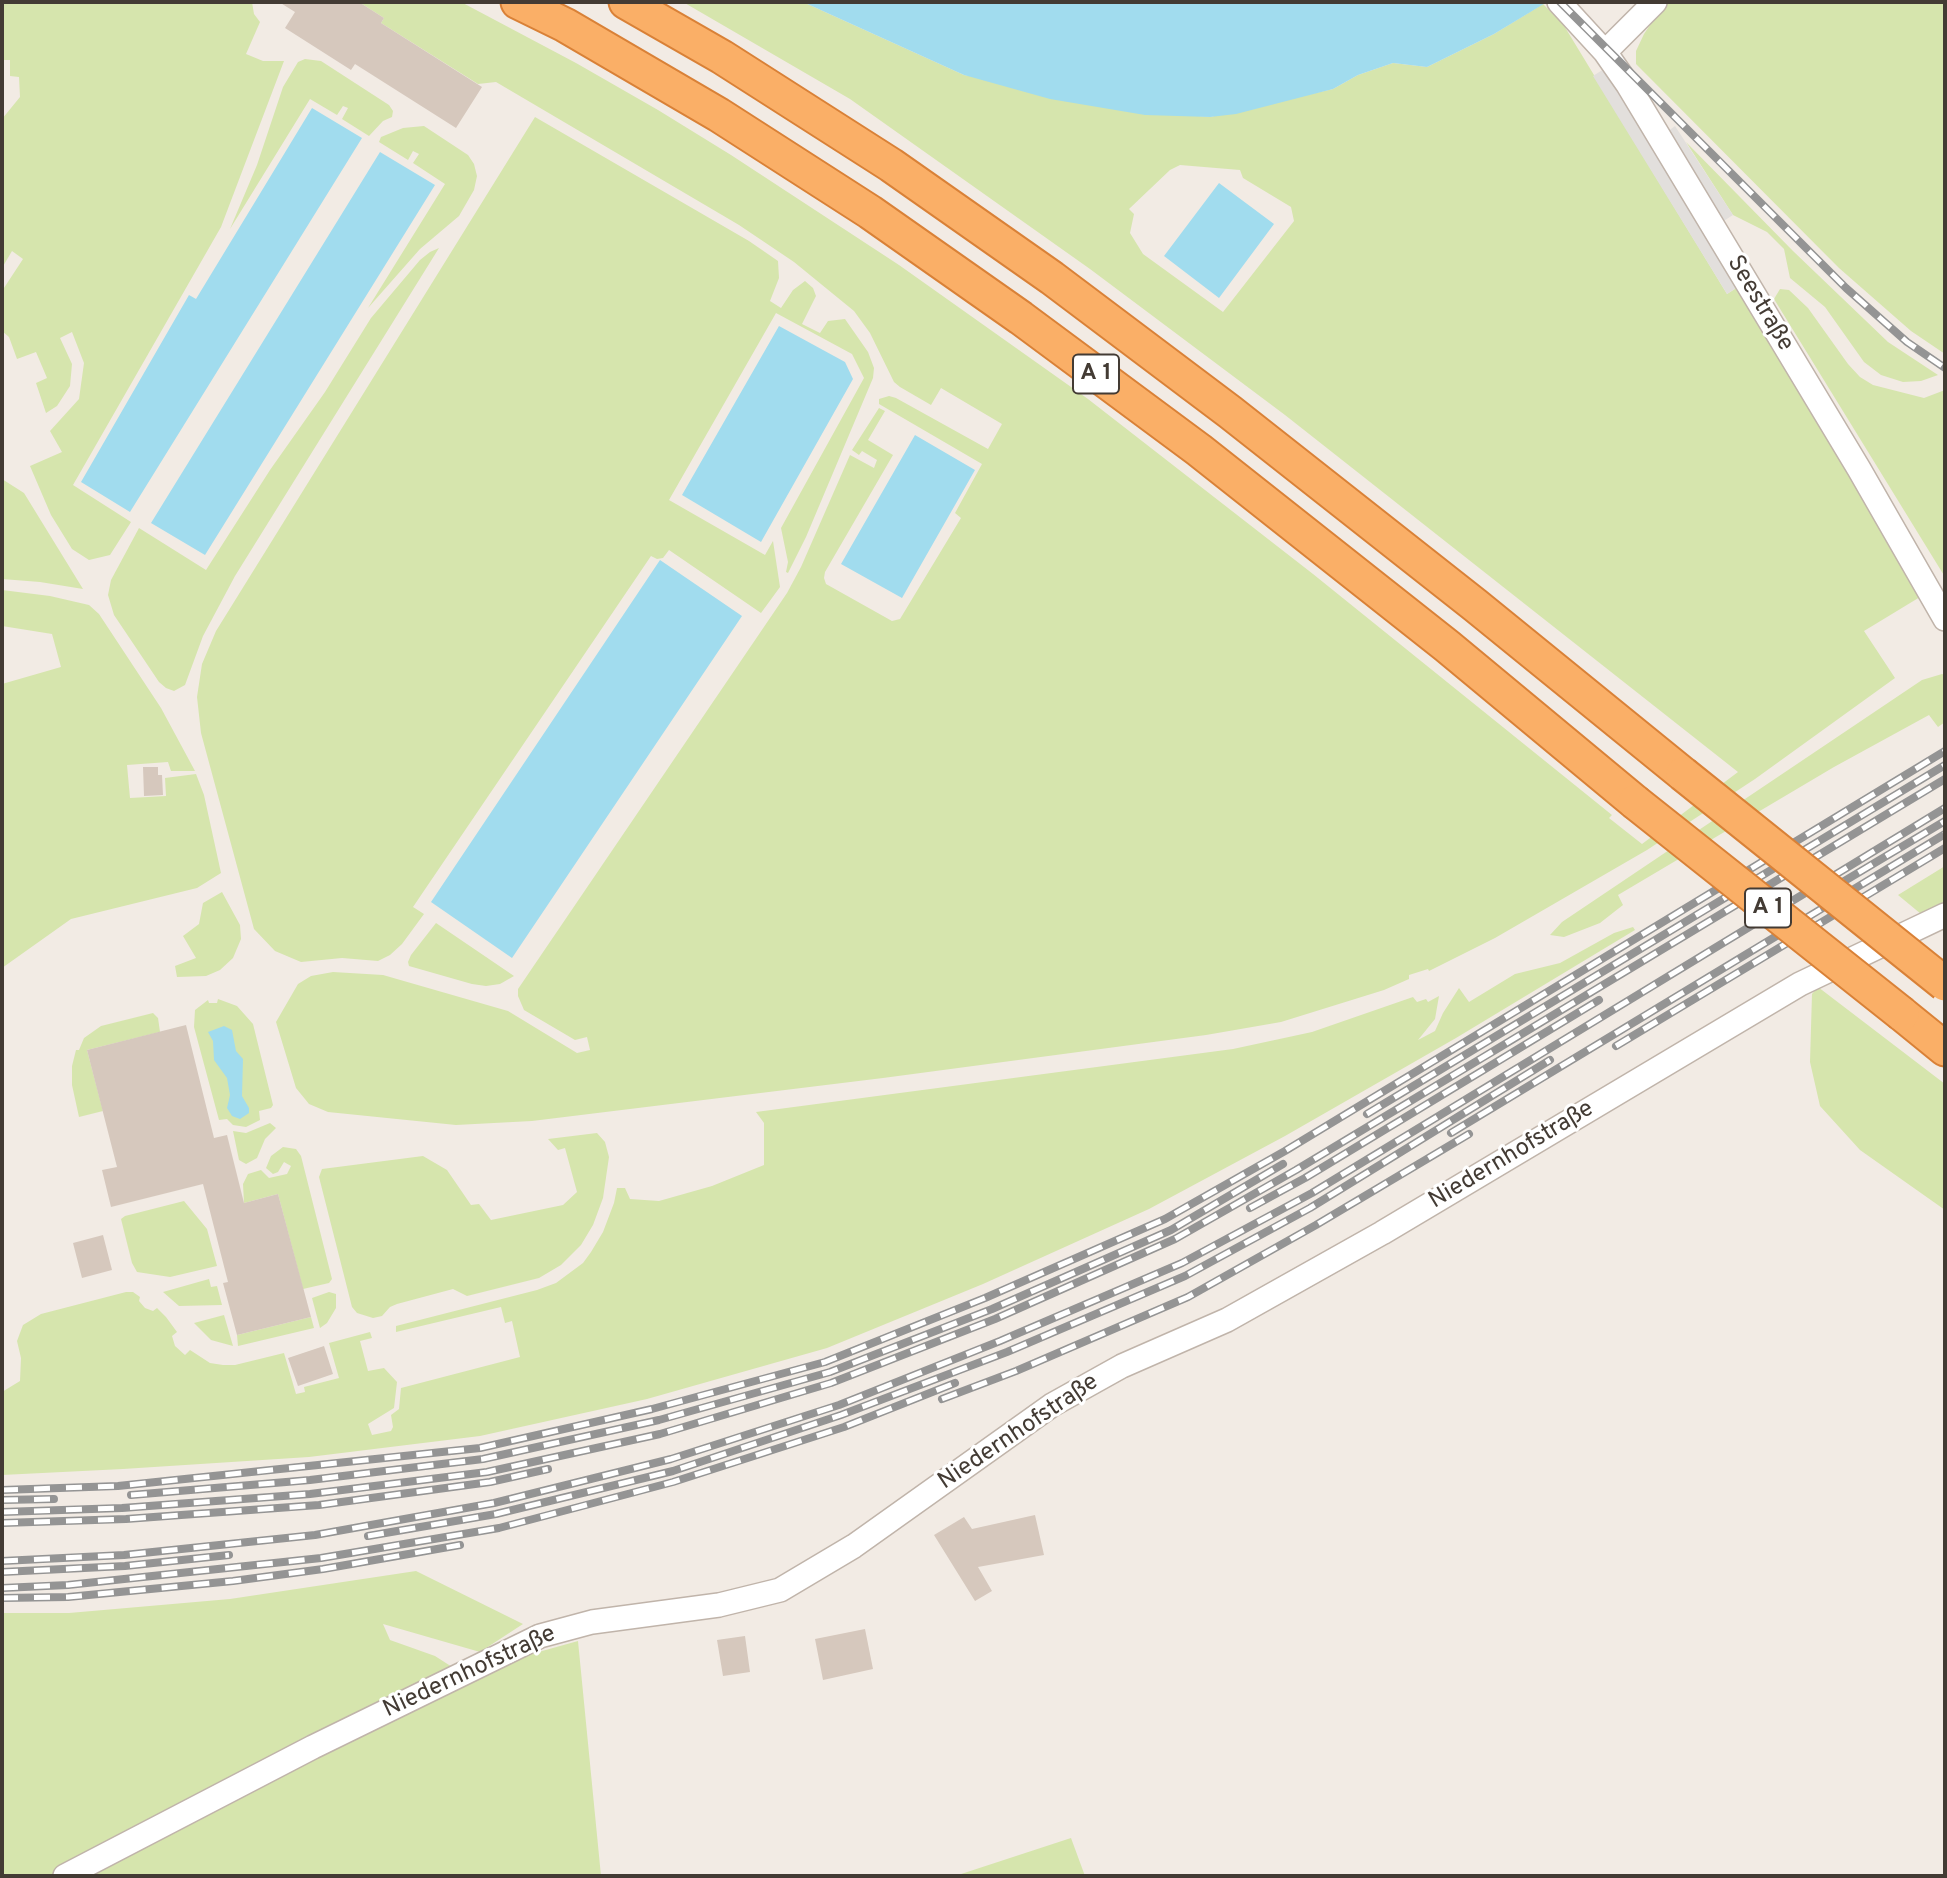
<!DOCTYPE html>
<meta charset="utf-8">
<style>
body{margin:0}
#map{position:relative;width:1947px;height:1878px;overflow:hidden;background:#f2ebe4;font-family:Overpass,sans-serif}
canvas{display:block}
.frame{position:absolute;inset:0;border:4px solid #433b34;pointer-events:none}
</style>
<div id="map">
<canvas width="1947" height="1878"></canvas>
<div class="frame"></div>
</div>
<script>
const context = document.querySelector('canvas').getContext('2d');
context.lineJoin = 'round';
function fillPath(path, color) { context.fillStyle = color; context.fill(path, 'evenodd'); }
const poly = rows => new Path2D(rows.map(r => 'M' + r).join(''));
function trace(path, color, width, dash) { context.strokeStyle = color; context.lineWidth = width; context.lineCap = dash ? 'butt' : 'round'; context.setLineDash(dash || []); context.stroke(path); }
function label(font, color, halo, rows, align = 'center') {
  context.font = font + ' Overpass,sans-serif'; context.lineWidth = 6; context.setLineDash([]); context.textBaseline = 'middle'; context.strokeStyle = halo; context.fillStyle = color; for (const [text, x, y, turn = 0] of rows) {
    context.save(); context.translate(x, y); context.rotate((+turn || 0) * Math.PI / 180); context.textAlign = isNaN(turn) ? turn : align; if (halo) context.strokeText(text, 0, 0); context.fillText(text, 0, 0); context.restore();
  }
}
fillPath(poly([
 [2,2,252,2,254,14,260,22,246,54,263,61,284,61,221,227,73,485,131,522,110,555,89,560,72,549,51,515,30,466,62,452,50,431,79,399,84,363,72,332,60,338,72,364,70,386,57,406,46,413,36,383,47,378,36,352,17,359,9,337,2,331,2,291,23,259,12,251,2,268,2,119,20,97,19,77,10,76,10,60,2,60],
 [359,2,461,2,576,63,658,110,731,155,899,265,1088,399,1313,574,1612,815,1609,818,1642,844,1738,772,1285,415,1090,269,850,99,683,2,803,2,964,75,1188,115,1210,117,1333,89,1358,75,1393,63,1427,67,1494,34,1543,4,1563,24,1727,294,1741,285,1920,597,1864,631,1895,678,1755,779,1647,850,1495,938,1429,971,1428,969,1409,975,1409,979,1384,990,1281,1022,1206,1035,883,1078,532,1121,456,1125,328,1112,309,1104,296,1088,276,1022,298,984,311,976,333,972,383,975,508,1011,577,1053,590,1050,587,1037,575,1040,524,1010,518,996,518,989,787,593,801,567,850,455,874,468,877,460,862,451,859,455,852,450,879,408,885,411,868,440,893,455,825,572,824,578,826,584,892,621,900,619,961,518,955,513,982,464,879,404,879,399,889,396,896,398,988,449,1002,424,941,388,931,405,900,387,894,382,870,333,854,311,794,262,739,225,496,82,478,84,381,23,384,18],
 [1180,165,1240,170,1243,178,1291,207,1294,221,1223,312,1143,254,1130,233,1134,214,1129,209,1170,170],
 [1669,2,1945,2,1945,354,1911,331,1839,268,1636,64,1636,51,1644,34,1654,19],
 [305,59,321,61,389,105,393,111,392,117,383,121,369,136,342,119,348,108,343,106,337,115,310,99,230,229,257,165,283,87,298,62],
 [535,117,749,241,778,261,779,278,770,301,781,308,793,290,805,281,813,288,816,296,802,324,820,333,828,321,845,319,868,352,874,368,873,378,806,537,788,573,786,572,788,562,781,528,864,378,852,354,776,313,669,500,765,555,773,541,780,587,761,613,669,550,663,558,657,559,651,556,413,907,424,914,402,944,390,955,378,961,342,958,301,962,275,951,254,929,201,733,197,697,202,664,216,631],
 [424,126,468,155,474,164,477,176,474,190,459,216,420,249,368,308,445,184,413,163,419,154,413,151,408,160,379,142,381,137,403,128],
 [1686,142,1793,251,1888,342,1938,375,1921,381,1903,382,1881,375,1864,362,1825,307,1790,278,1784,249,1767,232,1733,215],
 [439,248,235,576,203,636,185,685,174,691,166,688,159,682,114,615,108,595,111,580,139,528,206,570,270,470,325,392,371,318,420,260,430,252],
 [1780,289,1789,290,1808,308,1848,364,1860,377,1873,385,1924,398,1945,390,1945,577,1774,299],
 [2,479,24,493,83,589,40,582,2,579],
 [2,590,50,596,89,605,99,614,161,708,195,771,171,771,168,762,127,765,130,798,166,796,165,778,196,774,204,795,221,873,197,888,71,919,2,968,2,684,61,667,52,634,2,626],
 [1942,674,1945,675,1945,722,1938,727,1929,715,1834,767,1618,895,1623,905,1600,923,1564,937,1550,935,1562,922,1922,680],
 [1945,866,1945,902,1921,914,1898,895],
 [222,892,240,925,241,939,233,958,220,970,206,976,177,977,175,966,196,958,183,936,199,924,203,903],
 [436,923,514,976,500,984,486,986,472,984,409,966,408,962,411,955],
 [1633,927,1635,930,1456,1038,1285,1136,1149,1209,983,1284,827,1348,647,1399,480,1436,309,1457,123,1469,2,1475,2,1392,20,1381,21,1358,17,1341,23,1325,41,1314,126,1292,133,1292,140,1297,139,1301,145,1308,153,1311,157,1308,166,1317,177,1332,172,1336,175,1346,185,1355,190,1350,210,1363,223,1365,235,1365,284,1353,296,1394,305,1392,304,1387,339,1378,329,1343,370,1332,372,1338,360,1341,368,1371,384,1368,397,1382,394,1408,368,1424,372,1435,391,1431,393,1427,391,1415,399,1409,401,1388,520,1357,512,1321,505,1323,501,1307,396,1332,396,1326,537,1290,556,1283,583,1263,591,1252,603,1232,614,1203,617,1188,625,1188,630,1199,659,1201,712,1186,764,1165,764,1123,756,1112,1233,1049,1312,1032,1413,997,1417,1002,1426,999,1428,1002,1439,996,1435,1019,1418,1040,1435,1031,1443,1013,1459,988,1469,1002,1515,974,1560,963,1614,933],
 [1818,987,1945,1084,1945,1210,1860,1150,1820,1106,1810,1062,1812,994],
 [218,999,237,1006,253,1024,273,1105,271,1108,259,1111,260,1120,246,1127,233,1125,227,1119,219,1120,194,1027,195,1010,208,1000,209,1003,217,1003],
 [153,1013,158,1018,160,1032,87,1050,103,1111,79,1117,72,1085,72,1066,76,1050,79,1050,84,1038,101,1026],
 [270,1123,276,1128,265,1139,257,1158,246,1164,239,1160,233,1131,246,1133],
 [597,1133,605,1142,609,1157,603,1198,593,1225,581,1245,561,1265,539,1278,467,1296,453,1289,397,1304,390,1307,382,1316,373,1318,357,1313,352,1307,319,1177,322,1169,423,1156,447,1170,471,1205,479,1204,491,1220,563,1205,577,1192,565,1148,558,1150,548,1139],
 [283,1147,296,1149,301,1156,332,1279,329,1283,303,1289,278,1194,244,1203,243,1184,248,1174,261,1170,269,1178,287,1174,291,1166,284,1162,278,1172,273,1174,266,1168,271,1156],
 [184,1201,207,1229,217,1266,170,1277,137,1272,132,1263,121,1219,125,1216],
 [209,1279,211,1287,217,1286,222,1305,179,1306,163,1292],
 [329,1292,336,1294,336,1308,327,1323,320,1328,312,1298],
 [224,1315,233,1346,211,1340,194,1323],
 [311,1317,314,1328,238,1346,237,1335],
 [416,1571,523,1624,480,1652,383,1624,390,1640,435,1656,474,1681,517,1658,578,1641,601,1876,2,1876,2,1613,69,1613,230,1599],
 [1071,1838,1085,1876,955,1876]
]), '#d6e5ad');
fillPath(poly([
 [1607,67,1741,285,1727,294,1593,76],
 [1675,126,1733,215,1722,222,1667,132]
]), '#e2dfdc');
fillPath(poly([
 [803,2,1547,2,1494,34,1427,67,1393,63,1358,75,1333,89,1236,114,1210,117,1145,115,1050,99,964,75],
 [312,108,362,138,130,512,81,482,189,295,196,299],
 [380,152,435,185,205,555,151,523],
 [1219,183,1274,224,1219,298,1164,256],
 [779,326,845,362,853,379,761,542,682,495],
 [915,435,975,470,902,598,841,564],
 [660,560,742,616,512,958,431,902],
 [224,1026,232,1030,236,1051,243,1059,242,1096,249,1108,249,1113,240,1119,232,1116,227,1108,230,1095,227,1078,214,1060,213,1041,208,1032]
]), '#a1dcee');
fillPath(poly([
 [279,2,359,2,384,18,381,23,482,87,456,128,355,64,351,70,285,28,295,12],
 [143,767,158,767,158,775,162,775,163,795,144,796],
 [186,1025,214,1138,227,1135,244,1203,278,1194,311,1317,237,1335,223,1283,228,1282,203,1184,111,1207,102,1170,117,1167,87,1050],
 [103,1235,112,1270,82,1278,73,1243],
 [324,1346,333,1374,298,1386,288,1358],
 [1035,1515,1044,1555,978,1567,992,1591,975,1601,934,1535,964,1517,972,1529],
 [865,1629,873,1669,823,1680,815,1639],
 [745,1636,750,1672,723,1676,717,1640]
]), '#d6c8bd');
const minor = poly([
 [1559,2,1605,52,1628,85,1859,469,1945,619],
 [1605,52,1655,2],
 [65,1876,313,1747,540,1636,592,1622,719,1605,780,1590,854,1546,1052,1405,1122,1366,1227,1320,1382,1233,1800,984,1945,915]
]);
const highway = poly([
 [518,2,565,25,719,115,870,212,1021,318,1199,450,1447,646,1635,802],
 [626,2,722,57,891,165,1052,278,1230,412,1475,605,1683,774],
 [1902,1014,1945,1049]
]);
trace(minor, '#c0b4aa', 26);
trace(highway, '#d98137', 37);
trace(minor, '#fff', 23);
trace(highway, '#faaf67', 33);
const rail = poly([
 [1560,2,1846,288,1907,342,1945,368],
 [1831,889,1945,821],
 [1616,1046,1945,848],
 [1367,1114,1945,765],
 [1451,1133,1945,834],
 [1250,1208,1305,1178,1599,1000],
 [942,1399,1016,1371,1188,1297,1316,1225,1469,1134],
 [2,1490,118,1486,480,1448,652,1409,825,1362,985,1298,1165,1219,1285,1151,1945,751],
 [131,1495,310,1480,483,1459,659,1420,830,1372,992,1309,1171,1230,1283,1164],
 [2,1500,54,1499],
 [2,1512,122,1508,310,1494,487,1472,660,1434,831,1383,995,1319,1175,1239,1296,1170,1945,779],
 [2,1523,126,1519,319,1505,490,1482,548,1469],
 [368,1536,496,1514,673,1471,841,1415,1007,1352,1185,1276,1310,1208,1550,1060],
 [2,1561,124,1555,315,1535,494,1503,671,1459,839,1405,1000,1341,1182,1263,1312,1193,1945,808],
 [2,1572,125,1566,229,1555],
 [2,1588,68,1585,321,1558,499,1528,673,1482,844,1427,955,1383],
 [2,1598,68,1597,233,1581,323,1569,460,1545]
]);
trace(rail, '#949494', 8);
trace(rail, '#fff', 5, [16]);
const highwayBridge = poly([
 [1683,774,1945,984],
 [1635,802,1902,1014]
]);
trace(highwayBridge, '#d98137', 37, []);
trace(highwayBridge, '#faaf67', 33);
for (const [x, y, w] of [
 [1096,374,46],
 [1768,908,46]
]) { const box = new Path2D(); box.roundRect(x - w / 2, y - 19.5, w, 39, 5); context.fillStyle = '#fff'; context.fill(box); trace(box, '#433b34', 2); }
label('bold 23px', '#433b34', null, [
 ["A 1",1096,374],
 ["A 1",1768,908]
]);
label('24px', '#433b34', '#fff', [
 ["Seestraße",1759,304,59],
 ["Niedernhofstraße",1512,1156,-31],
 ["Niedernhofstraße",1019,1433,-34],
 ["Niedernhofstraße",470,1673,-25]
]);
</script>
